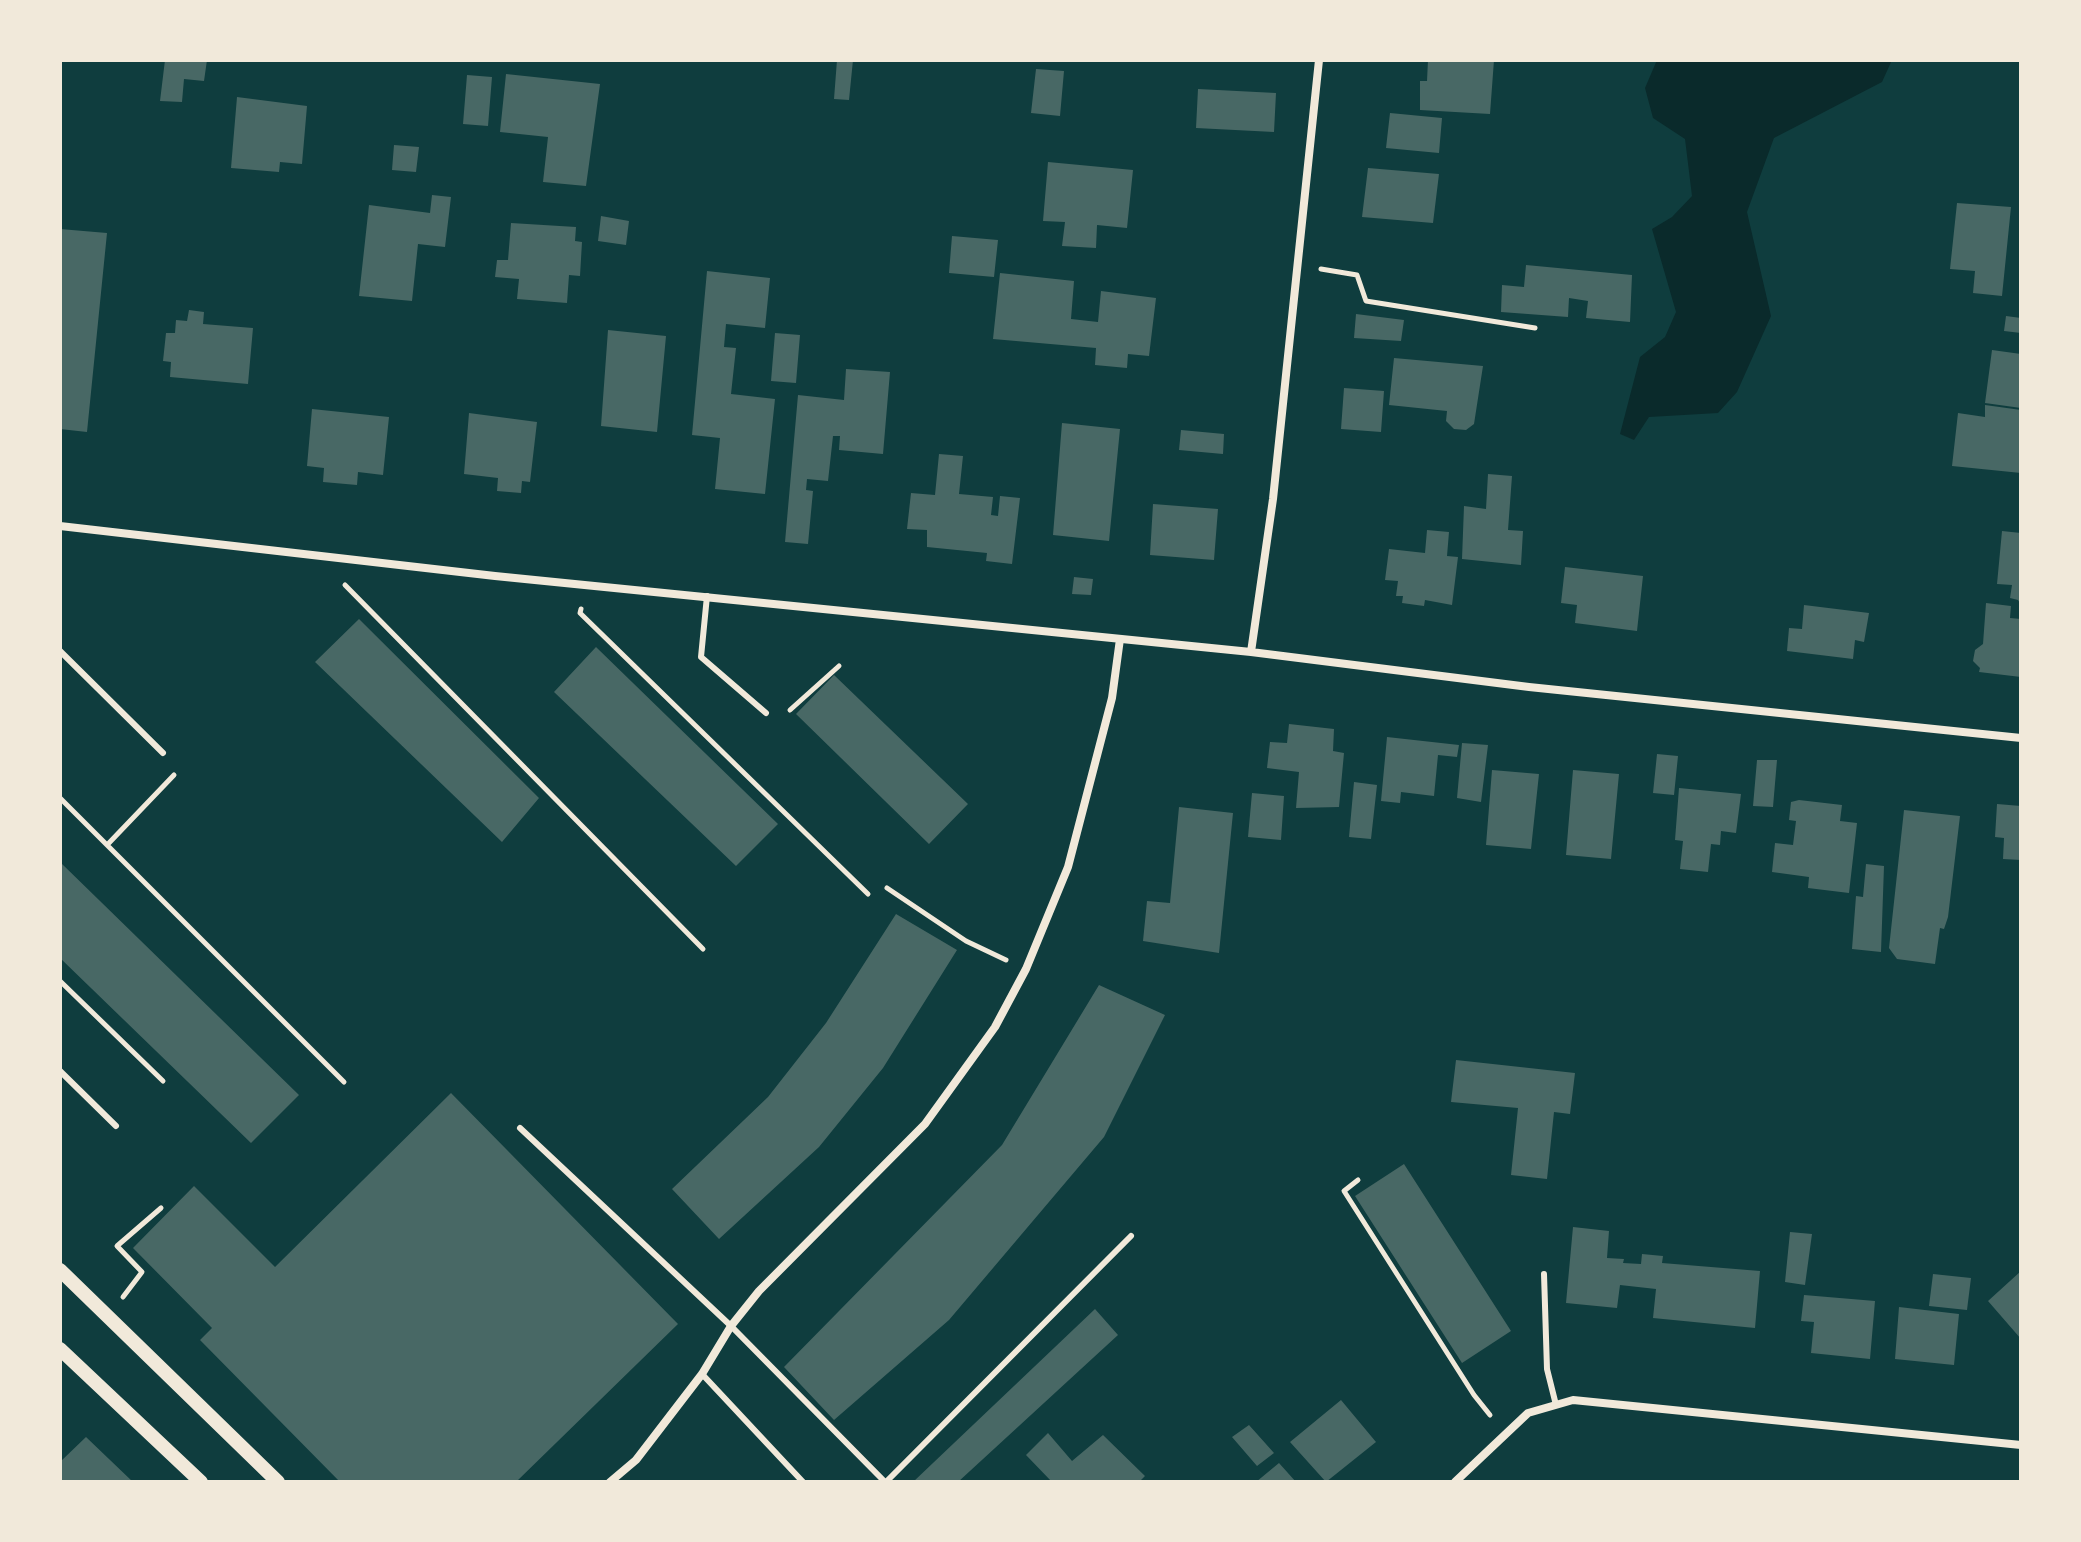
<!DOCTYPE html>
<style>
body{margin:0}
#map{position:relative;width:2081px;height:1542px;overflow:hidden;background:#0f3d3e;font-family:"PT Serif",serif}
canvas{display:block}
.frame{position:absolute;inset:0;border:62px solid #f1e9da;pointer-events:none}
</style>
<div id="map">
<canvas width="2081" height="1542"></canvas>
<div class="frame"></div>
</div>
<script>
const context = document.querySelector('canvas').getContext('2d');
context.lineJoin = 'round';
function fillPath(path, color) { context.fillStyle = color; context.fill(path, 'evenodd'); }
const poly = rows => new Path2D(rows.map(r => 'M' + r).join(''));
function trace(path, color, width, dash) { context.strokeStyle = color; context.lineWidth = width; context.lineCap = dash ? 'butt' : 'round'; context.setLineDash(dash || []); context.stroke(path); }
fillPath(poly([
 [1657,60,1892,60,1882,82,1774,138,1747,212,1771,316,1737,392,1718,413,1649,417,1634,440,1620,434,1640,357,1665,337,1676,312,1652,229,1672,217,1692,196,1685,139,1653,118,1645,88]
]), '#0a2a2b');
fillPath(poly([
 [165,60,207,60,204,81,184,79,182,102,160,101],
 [837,60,853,60,849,100,834,99],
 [1428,60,1494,60,1490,114,1420,110,1420,81,1427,81],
 [1036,69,1064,71,1060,116,1031,113],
 [506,74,600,84,586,186,543,182,548,137,500,132],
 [467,75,492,77,488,126,463,124],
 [1198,89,1276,93,1274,132,1196,128],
 [237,97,307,106,302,164,280,162,279,172,231,168],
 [1390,113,1442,118,1439,153,1386,148],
 [394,145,419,147,416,172,392,170],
 [1048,162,1133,170,1127,228,1097,225,1096,248,1062,246,1065,222,1043,221],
 [1368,168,1439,174,1433,223,1362,217],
 [432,195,451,197,445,247,418,244,412,301,359,296,369,205,430,213],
 [1957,203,2011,207,2002,296,1973,293,1975,271,1950,269],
 [601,216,629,221,626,245,598,241],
 [511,223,576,227,575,241,582,242,580,276,569,275,567,303,517,299,519,279,495,277,497,260,508,260],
 [60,229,107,233,87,432,60,429],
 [952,236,998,240,994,277,949,273],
 [1526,265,1632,275,1630,322,1586,318,1588,301,1569,298,1568,317,1501,312,1502,285,1524,287],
 [707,271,770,278,765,328,726,324,724,347,736,348,731,394,775,399,765,494,715,489,720,438,692,435],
 [1000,273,1074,281,1071,319,1098,322,1101,291,1156,298,1149,356,1128,354,1127,368,1095,365,1096,348,993,339],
 [189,310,204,312,203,324,253,328,248,384,170,377,171,362,163,361,166,333,175,333,176,320,187,321],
 [1356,314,1404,320,1401,341,1354,338],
 [2006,316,2021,318,2021,333,2004,331],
 [608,330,666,336,657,432,601,426],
 [775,333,800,335,796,383,771,381],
 [1992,350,2021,354,2021,408,1985,403],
 [1394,358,1483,366,1474,424,1466,430,1454,429,1446,421,1447,411,1389,405],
 [846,369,890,372,883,454,839,450,840,436,833,436,828,481,807,479,806,490,813,491,808,544,785,542,798,395,844,400],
 [1344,388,1384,391,1381,432,1341,429],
 [1985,405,2021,410,2021,473,1952,466,1958,413,1985,417],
 [312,409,389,417,383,475,358,472,357,485,323,482,324,468,307,466],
 [469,413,537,422,530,482,522,481,521,493,497,491,498,478,464,474],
 [1062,423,1120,429,1109,541,1053,535],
 [1181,430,1224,434,1223,454,1179,450],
 [939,454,963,456,959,494,993,497,991,515,998,516,1000,496,1020,498,1012,564,986,561,987,553,927,547,927,530,907,529,911,493,935,495],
 [1488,474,1512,476,1508,530,1523,531,1521,565,1462,559,1464,506,1486,509],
 [1153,504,1218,509,1214,560,1150,555],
 [1427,530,1449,532,1447,556,1458,557,1452,605,1425,600,1424,606,1402,603,1403,596,1396,596,1398,581,1385,580,1389,549,1425,553],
 [2002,531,2021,533,2021,605,2018,600,2010,598,2012,585,1997,584],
 [1565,567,1643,576,1637,631,1575,623,1577,605,1561,603],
 [1074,577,1093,579,1091,595,1072,594],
 [1986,603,2011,606,2010,618,2021,619,2021,677,1979,672,1980,668,1973,661,1975,650,1983,644],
 [1804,605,1869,613,1864,642,1855,640,1853,659,1787,651,1789,628,1802,629],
 [359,619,539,798,502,842,315,662],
 [596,647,778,824,736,866,554,692],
 [834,675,968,804,929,844,796,714],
 [1289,724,1334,729,1333,751,1344,753,1339,807,1296,808,1299,772,1267,768,1270,742,1287,743],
 [1387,737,1459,745,1457,757,1438,755,1434,796,1401,792,1400,803,1381,801],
 [1462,743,1488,745,1481,802,1457,798],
 [1657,754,1678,756,1674,795,1653,793],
 [1757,760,1777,760,1773,807,1753,806],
 [1492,770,1539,774,1531,849,1486,845],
 [1573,770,1619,774,1611,859,1566,855],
 [1354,782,1377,785,1371,839,1349,837],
 [1679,788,1741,794,1736,833,1721,831,1720,845,1711,844,1708,872,1680,869,1683,841,1675,840],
 [1252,793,1284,796,1281,840,1248,837],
 [1799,800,1842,805,1840,821,1857,823,1849,893,1808,888,1809,877,1772,872,1775,843,1793,845,1796,821,1789,820,1791,802],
 [1997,804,2021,806,2021,860,2003,859,2004,838,1995,837],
 [1179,807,1233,813,1219,953,1143,941,1147,901,1170,903],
 [1904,810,1960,816,1948,917,1944,929,1940,928,1935,964,1897,959,1889,948],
 [60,862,299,1095,251,1143,60,958],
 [1866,864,1884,866,1881,952,1852,949,1856,896,1863,897],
 [896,914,957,950,883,1068,819,1147,719,1239,672,1189,768,1097,826,1023],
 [1099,985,1165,1015,1104,1137,949,1320,834,1420,784,1367,1002,1145],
 [1456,1060,1575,1073,1570,1114,1554,1112,1547,1179,1511,1175,1518,1108,1451,1102],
 [451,1093,678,1324,516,1482,340,1482,200,1340,212,1328,133,1248,194,1186,275,1267],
 [1404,1164,1511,1331,1462,1363,1355,1196],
 [1573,1227,1609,1231,1607,1258,1624,1259,1623,1263,1641,1264,1642,1254,1663,1256,1662,1263,1760,1271,1755,1328,1653,1318,1656,1289,1620,1285,1617,1308,1566,1303],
 [1790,1232,1812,1234,1805,1285,1785,1282],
 [2021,1271,2021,1339,1988,1301],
 [1933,1274,1971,1278,1967,1310,1929,1306],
 [1804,1295,1875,1301,1870,1359,1811,1353,1814,1322,1801,1321],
 [1899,1307,1959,1314,1954,1365,1895,1359],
 [1095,1309,1118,1335,958,1482,913,1482],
 [1341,1400,1376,1442,1326,1482,1290,1442],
 [1249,1425,1274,1453,1257,1466,1232,1437],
 [1048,1433,1072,1461,1103,1435,1145,1476,1139,1482,1052,1482,1026,1455],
 [86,1437,133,1482,60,1482,60,1462],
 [1279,1463,1296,1482,1256,1482]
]), '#486865');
trace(poly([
 [1321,269,1357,275,1366,301,1535,328],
 [345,585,703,949],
 [581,609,580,613,868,894],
 [790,710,839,666],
 [60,798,344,1082],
 [108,844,174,775],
 [887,888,966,941,1006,960],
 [60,981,163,1081],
 [1358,1180,1344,1191,1474,1395,1490,1415],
 [123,1297,142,1272,117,1246,161,1208]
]), '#f1e9da', 5);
trace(poly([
 [707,596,701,657,766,713],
 [60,651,163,753],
 [60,1071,116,1126],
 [520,1128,731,1326,885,1482],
 [1544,1274,1547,1369,1556,1405],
 [702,1374,803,1482],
 [886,1482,1131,1236]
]), '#f1e9da', 6);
trace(poly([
 [60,526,495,576,1251,652,1529,687,2021,738],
 [1251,652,1273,499,1319,60],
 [610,1482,636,1460,702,1374,731,1326,759,1291,925,1124,995,1027,1026,969,1068,867,1112,698,1120,639],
 [1455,1482,1528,1413,1573,1400,2021,1445]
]), '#f1e9da', 8);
trace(poly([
 [60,1270,278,1482],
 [60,1349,201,1482]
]), '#f1e9da', 14);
</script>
